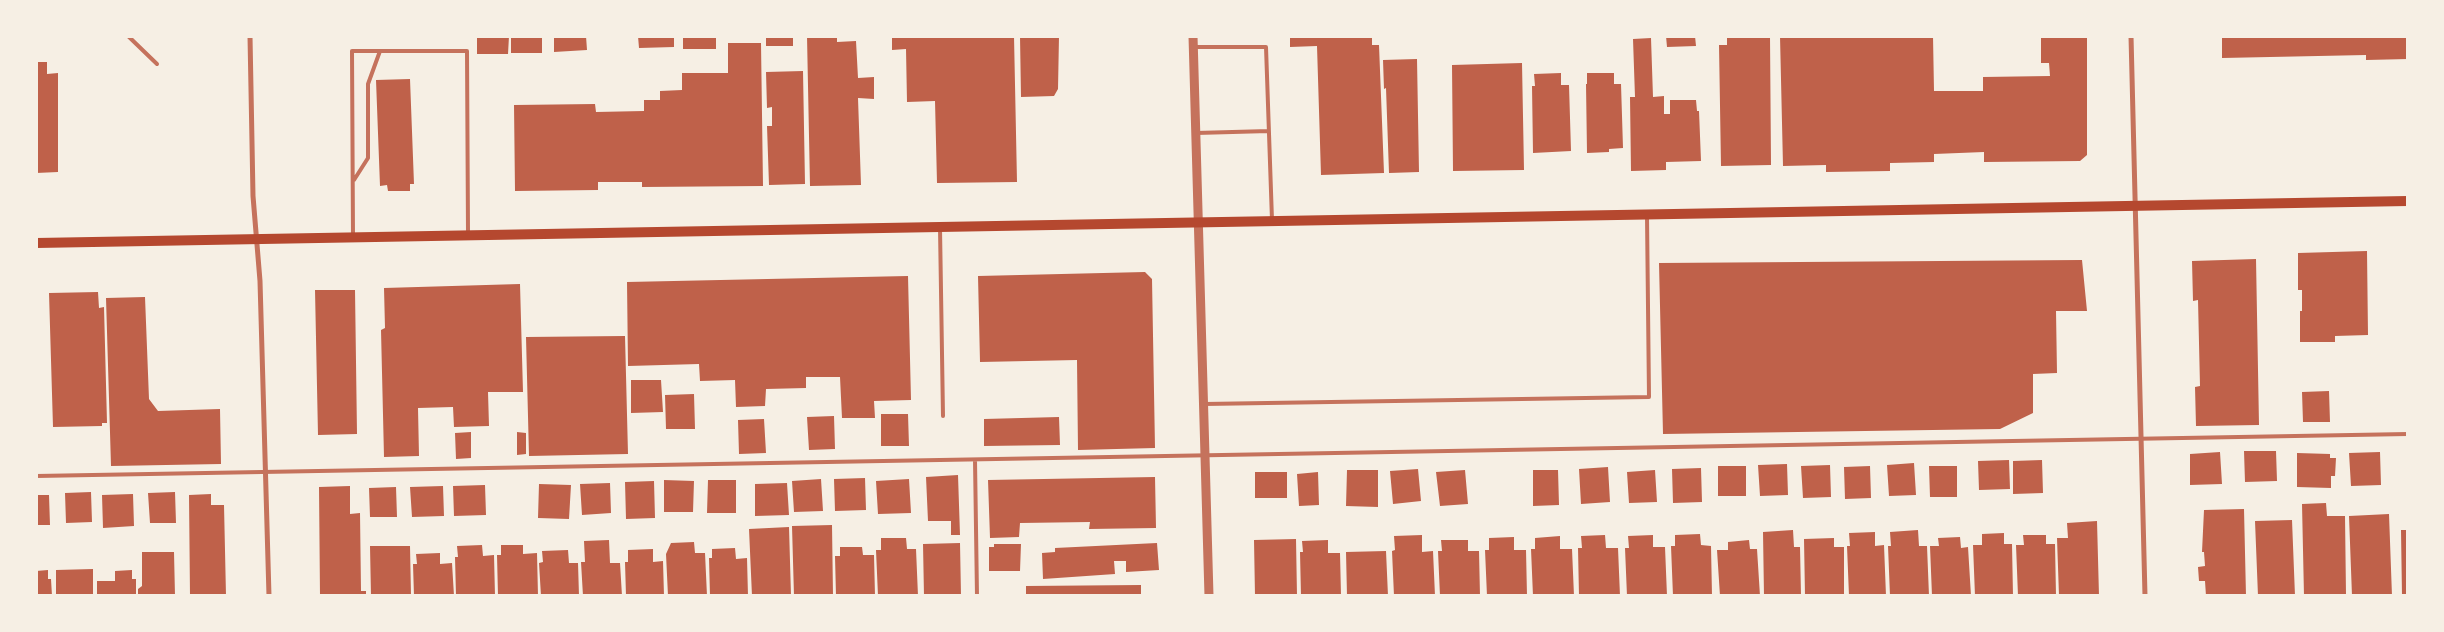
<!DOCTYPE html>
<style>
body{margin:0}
#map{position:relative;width:2444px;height:632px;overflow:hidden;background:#f6efe4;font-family:"Source Sans 3",sans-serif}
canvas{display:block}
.frame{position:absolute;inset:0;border:38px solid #f6efe4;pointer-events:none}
</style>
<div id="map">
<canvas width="2444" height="632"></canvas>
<div class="frame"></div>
</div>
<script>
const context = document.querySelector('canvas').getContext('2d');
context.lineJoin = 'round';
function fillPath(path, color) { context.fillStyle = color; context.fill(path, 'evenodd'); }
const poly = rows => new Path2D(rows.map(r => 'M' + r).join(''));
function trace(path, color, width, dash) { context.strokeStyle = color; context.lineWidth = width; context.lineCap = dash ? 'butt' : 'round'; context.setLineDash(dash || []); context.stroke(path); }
fillPath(poly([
 [477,36,509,36,508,54,477,54],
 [511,36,542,36,542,53,511,53],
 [554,36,586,36,587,50,554,52],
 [638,36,674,36,674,47,639,48],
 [683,36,716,36,716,49,683,49],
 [766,36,793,36,793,46,766,46],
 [807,36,837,36,837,42,856,41,858,78,874,77,874,99,858,98,861,185,810,186],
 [892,36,1014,36,1017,182,937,183,935,101,907,102,906,49,892,50],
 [1020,36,1059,36,1058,89,1054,96,1021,97],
 [1290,36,1372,36,1372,45,1379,45,1384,173,1321,175,1317,46,1290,47],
 [1666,36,1695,36,1696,46,1667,47],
 [1780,36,1933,36,1934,91,1983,91,1983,77,2050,76,2049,63,2041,63,2041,36,2087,36,2087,155,2080,161,1984,162,1984,152,1934,154,1934,162,1890,163,1890,171,1826,172,1826,165,1783,166],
 [2222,36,2408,36,2408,59,2366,60,2366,55,2222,58],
 [1727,37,1770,37,1771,165,1721,166,1719,45,1727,45],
 [1651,38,1653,97,1664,96,1664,114,1670,114,1670,100,1696,100,1697,111,1699,111,1701,161,1666,162,1666,170,1631,171,1630,97,1635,97,1633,39],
 [728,43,761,43,763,186,642,187,642,182,598,182,598,190,515,191,514,105,595,104,596,112,644,111,644,100,660,100,660,91,682,90,682,73,728,73],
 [1417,59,1419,172,1389,173,1386,88,1384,89,1383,60],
 [36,62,47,62,47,74,58,73,58,172,36,173],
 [1522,63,1524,170,1453,171,1452,65],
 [803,71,805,184,769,185,767,126,772,126,772,107,767,108,766,72],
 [1561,73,1561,85,1569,85,1571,151,1533,153,1532,86,1535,86,1534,74],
 [1587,73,1614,73,1614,84,1621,84,1623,148,1609,149,1609,152,1587,153,1586,84,1587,84],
 [410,79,414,184,410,184,410,191,388,191,387,185,380,186,376,80],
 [2367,251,2368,335,2335,336,2335,342,2300,342,2300,311,2302,311,2302,290,2298,290,2298,253],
 [2256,259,2259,425,2196,426,2195,387,2200,386,2198,300,2193,301,2192,261],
 [2082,260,2087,311,2056,311,2057,373,2033,374,2033,413,2000,429,1663,434,1659,263],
 [1145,272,1152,279,1155,448,1078,450,1077,360,980,362,978,276],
 [908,276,911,400,874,401,875,418,842,418,840,377,806,377,806,388,766,389,765,406,736,407,735,380,700,381,699,364,628,366,627,282],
 [520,284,523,392,488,392,489,426,454,427,453,407,418,408,419,456,384,457,381,330,385,328,384,288],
 [315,290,355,290,357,434,318,435],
 [98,292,99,308,104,307,107,423,102,423,102,426,53,427,49,293],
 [145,297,149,399,158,411,220,409,221,464,111,466,106,298],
 [625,336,628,454,529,456,526,337],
 [631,380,661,380,663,412,631,413],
 [2329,391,2330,422,2303,422,2302,392],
 [694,394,695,429,666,429,665,395],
 [881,414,908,414,909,446,881,446],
 [834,416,835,449,809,450,807,417],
 [1059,417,1060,445,984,446,984,419],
 [764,419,766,453,739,454,738,420],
 [471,432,471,458,456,459,455,433],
 [517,432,526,433,526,454,517,455],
 [2244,451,2276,451,2277,481,2245,482],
 [2220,452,2222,484,2190,485,2190,454],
 [2380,452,2381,485,2351,486,2349,453],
 [2297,453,2330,454,2330,458,2336,458,2335,476,2331,476,2331,488,2297,487],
 [2009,460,2010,489,1979,490,1978,461],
 [2042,460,2043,493,2013,494,2013,461],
 [1914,463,1916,495,1889,496,1887,465],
 [1787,464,1788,495,1760,496,1758,465],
 [1830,465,1831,497,1803,498,1801,466],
 [1718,466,1746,466,1746,496,1718,496],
 [1870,466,1871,498,1845,499,1844,467],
 [1929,466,1957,466,1957,497,1930,497],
 [1608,467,1610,502,1581,504,1579,469],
 [1701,468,1702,502,1673,503,1672,469],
 [1418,469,1421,501,1393,504,1390,471],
 [1347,470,1378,470,1378,507,1346,506],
 [1465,470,1468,504,1440,506,1436,472],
 [1533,470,1558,470,1559,505,1533,506],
 [1655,470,1657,502,1629,503,1627,472],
 [1255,472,1287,472,1287,498,1255,498],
 [1318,472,1319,505,1299,506,1297,474],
 [958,475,960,535,951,535,951,521,928,521,926,477],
 [1155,477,1156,528,1089,529,1090,522,1020,523,1019,537,990,538,988,480],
 [865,478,866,510,835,511,834,479],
 [821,479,823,511,794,512,792,481],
 [909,479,911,513,878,514,876,481],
 [664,480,694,481,693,512,664,512],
 [708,480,736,480,736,513,707,513],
 [654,481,655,518,626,519,625,482],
 [610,483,611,513,582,515,580,484],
 [787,483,789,515,755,516,755,484],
 [539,484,571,485,569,519,538,518],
 [485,485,486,515,454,516,453,486],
 [350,486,350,514,360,513,361,591,366,591,366,596,320,596,319,487],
 [443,486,444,516,412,517,410,487],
 [396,487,397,517,370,517,369,488],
 [91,492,92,522,66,523,65,493],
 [175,492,176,523,150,523,148,493],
 [133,494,134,526,103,528,102,495],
 [211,494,211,505,224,505,226,596,190,596,189,495],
 [36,495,49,495,50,525,36,525],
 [2326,503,2327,516,2345,516,2346,595,2304,596,2302,504],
 [2244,509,2246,596,2206,596,2205,581,2199,581,2198,567,2205,566,2204,552,2202,552,2204,510],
 [2389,514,2392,596,2352,596,2349,516],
 [2292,520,2295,596,2258,596,2255,521],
 [2097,521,2099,596,2059,596,2057,538,2068,538,2067,523],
 [832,525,833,596,794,596,792,526],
 [789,527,791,596,752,596,749,529],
 [1793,530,1794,547,1800,547,1801,596,1764,596,1763,532],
 [1918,530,1919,546,1927,546,1929,596,1890,596,1888,546,1891,546,1890,532],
 [2401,530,2408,530,2408,596,2402,596],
 [1875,532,1875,546,1884,545,1886,596,1849,596,1847,546,1850,546,1849,533],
 [2004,533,2004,544,2012,544,2013,596,1975,596,1973,545,1982,545,1982,534],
 [1700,534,1701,545,1711,546,1712,596,1673,596,1671,546,1675,546,1675,535],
 [1422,535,1422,552,1433,551,1435,596,1394,596,1392,551,1395,550,1394,536],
 [1605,535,1606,548,1618,548,1620,596,1579,596,1578,548,1582,548,1581,536],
 [1653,535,1653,547,1665,547,1667,596,1627,596,1625,548,1629,548,1628,536],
 [2023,535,2046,535,2046,544,2055,544,2056,596,2018,596,2016,545,2024,545],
 [1560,536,1560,549,1572,549,1574,596,1533,596,1531,549,1535,549,1535,538],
 [1514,537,1514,550,1526,550,1527,596,1487,596,1485,550,1489,550,1489,538],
 [1960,537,1961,548,1968,547,1971,596,1932,596,1930,546,1939,546,1938,538],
 [881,538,906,538,907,549,916,549,918,596,878,596,876,550,881,550],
 [1834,538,1834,547,1844,547,1844,596,1805,596,1804,539],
 [1296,539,1297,596,1255,596,1254,540],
 [609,540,610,563,620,563,622,596,583,596,581,562,585,562,584,541],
 [1328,540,1328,553,1340,553,1341,596,1301,596,1300,552,1303,552,1302,541],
 [1441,540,1468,540,1468,551,1479,551,1480,596,1440,596,1438,551,1442,551],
 [1749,540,1750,549,1757,549,1760,596,1720,596,1717,550,1728,550,1728,542],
 [694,542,695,553,705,553,707,596,668,596,666,554,671,543],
 [960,543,961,596,924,596,923,544],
 [1157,543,1159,570,1126,572,1126,561,1114,561,1115,574,1043,579,1042,553,1055,552,1055,548],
 [994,544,1021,544,1020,571,989,571,989,547,994,547],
 [482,545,483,556,494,555,495,596,456,596,455,557,458,557,457,546],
 [501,545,523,545,523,554,537,553,538,596,498,596,497,555,501,555],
 [370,546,410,546,411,596,371,596],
 [840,547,862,547,863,555,874,555,875,596,836,596,835,556,840,556],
 [735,548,736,559,747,558,748,596,710,596,709,558,712,558,712,549],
 [653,549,653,562,663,561,664,596,626,596,625,562,628,562,628,550],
 [568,550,569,563,578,563,579,596,541,596,539,563,543,562,542,551],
 [1386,551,1388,596,1347,596,1346,552],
 [142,552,174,552,175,596,138,596,138,589,142,586],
 [440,553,440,564,452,563,454,596,414,596,413,564,417,564,416,554],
 [93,569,93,596,56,596,56,570],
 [48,570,48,579,51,579,52,596,36,596,36,571],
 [132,570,132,579,136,579,136,596,97,596,97,581,115,581,115,571],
 [1141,585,1141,596,1026,596,1026,586]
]), '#bf614a');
trace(poly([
 [128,36,157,64],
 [1195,47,1266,47,1272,220],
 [1196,133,1269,131],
 [354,180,368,158,368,84,380,51],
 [940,228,943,416],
 [353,237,352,51,467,51,468,233],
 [1204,404,1649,397,1647,216],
 [975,460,977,596],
 [36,476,2408,434]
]), '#c5725c', 4);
trace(poly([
 [250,36,253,196,260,281,269,596],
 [2131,36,2145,596]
]), '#c5725c', 5);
trace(poly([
 [1193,36,1209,596]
]), '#c5725c', 9);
trace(poly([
 [36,243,2408,201]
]), '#b5482f', 10);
</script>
